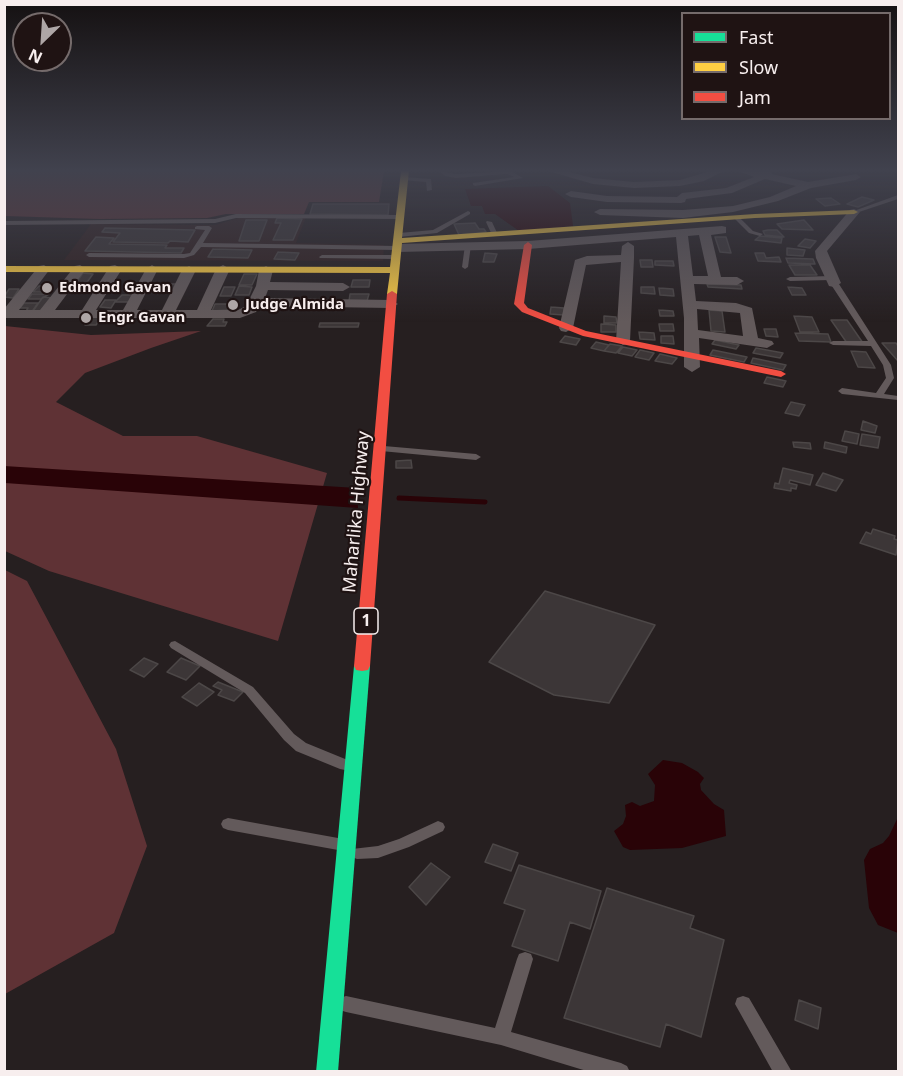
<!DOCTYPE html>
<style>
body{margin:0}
#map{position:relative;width:903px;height:1076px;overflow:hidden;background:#261f20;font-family:"Noto Sans",sans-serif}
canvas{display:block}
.frame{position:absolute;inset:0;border:6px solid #f7eeee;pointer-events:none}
.legend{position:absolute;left:681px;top:12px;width:210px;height:108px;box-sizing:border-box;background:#1f1313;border:2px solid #756b6b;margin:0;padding:8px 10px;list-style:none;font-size:18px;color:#f7eeee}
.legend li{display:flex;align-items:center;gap:12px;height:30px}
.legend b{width:30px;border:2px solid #756b6b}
.north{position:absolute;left:12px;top:12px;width:60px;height:60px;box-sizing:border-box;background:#1f1313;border:2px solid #756b6b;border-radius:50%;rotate:205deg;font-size:16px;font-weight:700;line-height:24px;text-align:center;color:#f7eeee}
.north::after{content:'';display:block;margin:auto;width:21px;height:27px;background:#aea6a6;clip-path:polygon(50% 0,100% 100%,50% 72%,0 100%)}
</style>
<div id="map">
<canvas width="903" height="1076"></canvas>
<div class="frame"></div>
<ul class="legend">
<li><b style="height:8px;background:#16e098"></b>Fast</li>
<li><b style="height:8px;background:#ffcf43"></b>Slow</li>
<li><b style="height:8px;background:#f24e42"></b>Jam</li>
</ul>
<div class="north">N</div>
</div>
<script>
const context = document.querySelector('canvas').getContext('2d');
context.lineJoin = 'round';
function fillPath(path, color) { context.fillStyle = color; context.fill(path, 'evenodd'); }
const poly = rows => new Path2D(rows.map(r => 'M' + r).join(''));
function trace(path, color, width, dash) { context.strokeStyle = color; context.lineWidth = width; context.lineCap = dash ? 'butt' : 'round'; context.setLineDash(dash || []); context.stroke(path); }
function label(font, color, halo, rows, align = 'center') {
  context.font = font + ' "Noto Sans",sans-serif'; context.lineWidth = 4.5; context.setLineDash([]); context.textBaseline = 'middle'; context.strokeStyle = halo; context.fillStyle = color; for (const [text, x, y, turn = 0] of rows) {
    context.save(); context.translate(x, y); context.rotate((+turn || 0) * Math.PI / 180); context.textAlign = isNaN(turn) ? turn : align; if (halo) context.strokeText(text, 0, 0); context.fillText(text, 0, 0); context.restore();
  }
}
fillPath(poly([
 [306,217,296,243,384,245,383,261,64,260,91,224,215,225,238,218]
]), '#312020');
fillPath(poly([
 [5,171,384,171,379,202,309,202,304,214,226,214,207,218,99,219,5,216],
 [5,326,91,335,201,331,151,348,85,373,56,402,123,436,197,436,327,473,278,641,49,571,5,551],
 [5,570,27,581,116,749,147,846,114,933,5,994]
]), '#5f3235');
fillPath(poly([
 [548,186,570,203,573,226,519,231,495,214,485,214,482,206,471,206,465,189],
 [4,466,357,488,358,508,5,483],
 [663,760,682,763,698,772,704,778,700,784,701,790,714,804,724,810,726,836,682,848,630,850,623,847,614,831,623,824,626,816,625,805,632,802,640,806,654,801,655,785,648,774],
 [898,817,898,933,878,925,869,908,864,860,870,849,883,843,889,836]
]), '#290307');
trace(poly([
 [399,498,485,502]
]), '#290307', 5);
const building = poly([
 [862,197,874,200,858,207,847,204,862,197],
 [831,198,840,204,825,206,816,199,831,198],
 [313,204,389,204,388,215,310,214,313,204],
 [277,218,302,219,293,240,273,240,281,223,275,223,277,218],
 [246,220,267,220,259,241,239,241,246,220],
 [804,220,813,230,782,229,777,224,804,220],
 [475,223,479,229,484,229,486,232,459,235,454,224,475,223],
 [105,228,195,230,188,242,170,241,168,243,113,242,120,233,102,232,105,228],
 [768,230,777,230,784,237,765,235,763,231,768,230],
 [760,236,782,238,781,243,755,240,760,236],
 [96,237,114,238,109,244,167,245,165,248,184,248,181,253,85,251,96,237],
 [715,237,726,237,731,253,720,252,715,237],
 [805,239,816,241,810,248,798,246,805,239],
 [787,248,805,250,803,256,787,255,787,248],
 [213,249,252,250,248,258,208,257,213,249],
 [278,252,299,253,295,260,274,259,278,252],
 [485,253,497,254,494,262,483,262,485,253],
 [755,253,764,253,766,258,779,257,781,262,758,261,755,253],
 [786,258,813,259,815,264,788,263,786,258],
 [640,260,652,260,653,267,641,267,640,260],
 [655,261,673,261,674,266,655,265,655,261],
 [789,265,810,265,817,275,795,275,789,265],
 [83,273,93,274,82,289,72,289,83,273],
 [244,274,257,274,252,285,239,285,244,274],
 [353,280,370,280,369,287,351,287,353,280],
 [166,284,177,284,172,293,161,293,166,284],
 [707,284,741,285,742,289,708,287,707,284],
 [39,286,51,286,45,292,33,292,39,286],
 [86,286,99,286,94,293,81,292,86,286],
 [239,286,252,287,249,295,235,295,239,286],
 [224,287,235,287,231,296,220,296,224,287],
 [641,287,654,287,655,294,641,293,641,287],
 [788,287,802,288,806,295,792,295,788,287],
 [659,288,673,289,674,296,660,295,659,288],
 [9,289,19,289,13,298,4,297,9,289],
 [32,294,49,294,41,299,28,299,32,294],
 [350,294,369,294,367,301,349,301,350,294],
 [122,295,133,295,129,302,115,302,122,295],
 [43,297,53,298,44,311,33,311,43,297],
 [105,300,116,300,111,308,100,307,105,300],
 [24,303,38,303,31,313,25,313,28,308,20,308,24,303],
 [215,304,226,304,230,306,228,310,212,311,215,304],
 [551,307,564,308,564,315,550,314,551,307],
 [659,310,673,311,674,316,660,316,659,310],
 [709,310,722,311,725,332,711,331,709,310],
 [604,316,616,317,617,323,604,323,604,316],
 [794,316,812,317,819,332,800,332,794,316],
 [90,317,101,317,96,325,85,325,90,317],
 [213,319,224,319,223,322,227,322,225,326,207,326,213,319],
 [831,320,847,320,863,343,847,343,831,320],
 [320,323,359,323,358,327,319,327,320,323],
 [601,324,616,325,616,332,601,332,601,324],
 [659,324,673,324,674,331,660,331,659,324],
 [764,329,776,329,778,337,766,336,764,329],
 [639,332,654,333,655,340,640,339,639,332],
 [795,333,828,334,831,342,799,341,795,333],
 [565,336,580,339,576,345,560,342,565,336],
 [661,336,673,336,674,344,661,343,661,336],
 [715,340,739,345,736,349,712,344,715,340],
 [596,342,609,345,604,351,591,348,596,342],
 [882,343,896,343,898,346,898,361,882,343],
 [610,344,622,346,616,353,604,351,610,344],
 [623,347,637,350,632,356,618,353,623,347],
 [756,348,783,353,780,358,753,353,756,348],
 [640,350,654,353,649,360,635,357,640,350],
 [713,350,747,357,744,362,710,355,713,350],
 [851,351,866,352,875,368,858,367,851,351],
 [660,354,677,358,672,364,655,361,660,354],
 [753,358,786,365,783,370,751,363,753,358],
 [767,377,786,381,783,387,764,383,767,377],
 [791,402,805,405,799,416,785,413,791,402],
 [863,421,877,426,875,433,861,430,863,421],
 [845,431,859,434,857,444,842,441,845,431],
 [862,434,880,437,878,448,860,445,862,434],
 [793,442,810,443,811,449,794,447,793,442],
 [825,442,847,447,846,453,824,448,825,442],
 [411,460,412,468,396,468,396,461,411,460],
 [783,468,813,475,810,485,790,480,789,483,797,485,796,489,791,488,791,491,774,488,775,483,779,484,783,468],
 [823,473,843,480,836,491,816,485,823,473],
 [873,529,895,536,894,539,898,540,896,555,860,543,866,532,871,534,873,529],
 [545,591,655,625,609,703,554,695,489,662,545,591],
 [144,658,158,664,144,677,130,670,144,658],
 [181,658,200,666,186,680,167,672,181,658],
 [218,682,243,692,234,701,218,695,222,690,213,686,218,682],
 [199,683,214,692,197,706,182,697,199,683],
 [493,844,518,853,511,871,485,862,493,844],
 [431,863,450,877,426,905,409,887,431,863],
 [519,865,601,891,590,929,570,922,558,961,512,946,525,910,504,903,519,865],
 [607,888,694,916,690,928,724,940,701,1037,666,1024,660,1047,564,1018,607,888],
 [799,1000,821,1008,818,1029,795,1020,799,1000]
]);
fillPath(building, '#3c3637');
trace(building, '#4c4747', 1.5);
fillPath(poly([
 [439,171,456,174,511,171,523,178,475,186,473,185,473,183,514,177,507,174,456,178,445,176,439,171],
 [404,177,431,179,432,190,427,191,426,182,402,180,401,179,404,177],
 [898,195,898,199,856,213,851,212,898,195],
 [468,211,470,212,470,214,437,233,399,237,396,235,399,233,433,230,468,211],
 [236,214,401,215,404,217,401,219,236,218,215,223,4,225,4,221,215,219,236,214],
 [734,216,738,216,753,231,763,234,760,236,749,233,734,218,734,216],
 [487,221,492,222,498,235,497,236,492,235,486,222,487,221],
 [197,226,209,226,212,228,203,243,397,246,400,248,397,250,201,247,194,255,184,258,89,257,86,255,89,253,184,254,190,253,205,230,195,229,195,227,197,226],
 [468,243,471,245,468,267,465,269,462,267,465,245,468,243],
 [322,255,396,255,399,257,396,259,320,258,319,257,322,255],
 [833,276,833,280,830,280,790,281,786,279,790,277,833,276],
 [831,281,837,281,891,365,894,378,884,394,898,396,898,400,842,394,838,391,842,388,876,393,886,378,883,365,871,346,833,345,829,343,833,341,868,341,830,283,831,281],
 [384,446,476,454,481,457,476,460,381,451,379,449,384,446],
 [175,641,253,687,294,734,306,743,350,761,352,765,350,769,345,770,340,769,296,751,284,740,245,693,171,648,169,645,171,642,175,641],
 [228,818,338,838,343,840,345,844,343,848,338,850,228,830,223,828,221,824,223,820,228,818],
 [438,821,443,823,445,827,443,831,409,847,378,858,357,859,352,857,350,853,352,849,378,846,399,839,438,821],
 [525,952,531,954,533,959,511,1032,621,1063,627,1066,630,1072,590,1072,501,1045,346,1012,340,1010,338,1004,340,998,346,996,495,1028,517,959,519,954,525,952],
 [743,996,749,998,792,1072,773,1072,735,1004,737,998,743,996]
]), '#635a5b');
fillPath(poly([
 [548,171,566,171,593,178,634,182,680,180,710,171,724,171,704,181,680,186,634,188,593,184,548,171],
 [738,171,771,171,772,174,808,182,856,174,861,177,856,180,811,188,778,201,733,212,683,218,600,215,594,212,600,209,683,210,733,206,770,197,796,186,765,179,732,193,686,199,685,202,681,203,607,202,571,197,565,194,571,191,607,196,677,197,682,193,726,188,754,177,738,171],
 [854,209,860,212,827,251,841,283,834,287,829,286,816,258,815,251,850,210,854,209],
 [722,226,726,227,726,233,711,235,721,277,737,277,744,281,737,285,694,284,696,301,736,303,752,308,758,338,772,341,774,344,767,348,699,338,700,367,692,372,684,367,684,318,676,237,528,249,397,252,391,248,397,244,528,241,722,226],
 [699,235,708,276,693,276,688,236,699,235],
 [697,309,740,313,743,336,698,330,697,309],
 [628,242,634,246,634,258,630,341,628,344,623,345,616,341,621,262,586,265,573,328,566,332,561,331,559,328,575,260,587,256,621,255,622,246,628,242],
 [44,265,50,269,19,310,40,310,75,266,80,265,86,269,55,310,82,310,110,266,115,265,122,269,96,310,123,310,146,269,152,265,158,269,137,310,162,310,182,270,189,266,196,270,176,310,197,310,216,269,223,265,230,269,211,310,238,310,246,306,256,286,259,270,266,266,273,270,270,282,343,283,350,287,343,291,268,290,265,298,391,300,398,304,391,308,260,306,256,312,240,318,4,318,4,309,39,266,44,265]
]), '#635a5b');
fillPath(poly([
 [362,661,368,662,370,666,338,1072,316,1072,354,666,356,662,362,661]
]), '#16e098');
fillPath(poly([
 [401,171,409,171,402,238,755,214,854,210,858,212,854,214,755,218,402,243,397,294,392,297,387,294,390,273,4,272,4,266,390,267,401,171]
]), '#ffcf43');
fillPath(poly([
 [528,242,532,245,524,303,528,308,586,331,781,371,786,374,781,377,583,336,522,312,514,304,524,245,528,242],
 [392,291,397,294,370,666,368,670,362,671,356,670,354,666,387,294,392,291]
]), '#f24e42');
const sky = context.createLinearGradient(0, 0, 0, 322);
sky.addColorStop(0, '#151112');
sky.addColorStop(0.53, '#41424e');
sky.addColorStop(1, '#41424e00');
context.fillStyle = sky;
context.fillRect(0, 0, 903, 322);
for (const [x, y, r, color] of [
 [47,288,6,"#aea6a6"],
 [233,305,6,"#aea6a6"],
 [86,318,6,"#aea6a6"]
]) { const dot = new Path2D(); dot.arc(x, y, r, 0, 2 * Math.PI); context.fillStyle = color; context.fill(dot); trace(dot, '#1f1313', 2); }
label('bold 15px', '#f7eeee', '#1f1313', [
 ["Edmond Gavan",59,288],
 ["Judge Almida",245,305],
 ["Engr. Gavan",98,318]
], 'left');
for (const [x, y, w] of [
 [366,621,24]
]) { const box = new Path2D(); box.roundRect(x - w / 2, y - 13, w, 26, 4.5); context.fillStyle = '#1f1313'; context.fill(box); trace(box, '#f7eeee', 1.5); }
label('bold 16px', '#f7eeee', null, [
 ["1",366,621]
]);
label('18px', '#f7eeee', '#1f1313', [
 ["Maharlika Highway",357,512,-85]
]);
</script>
